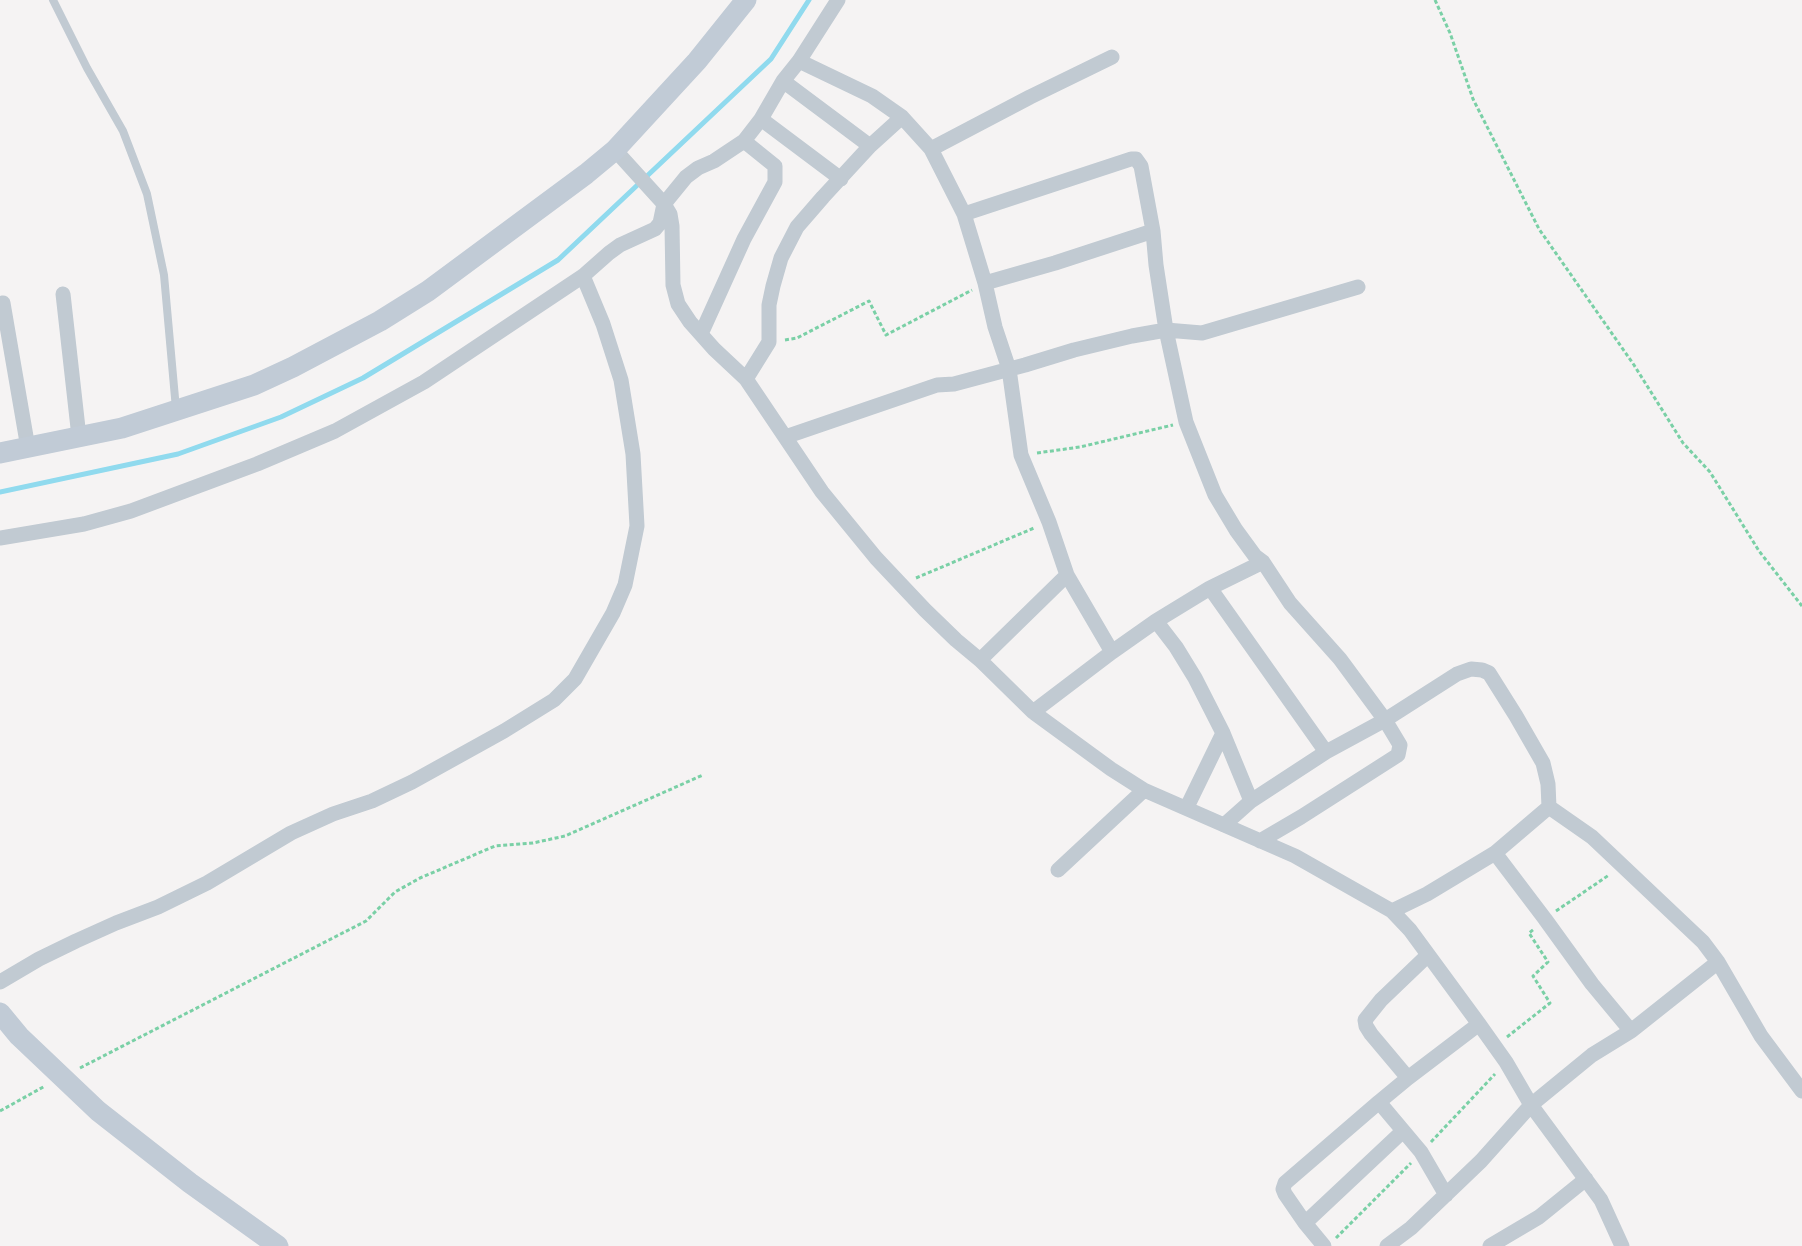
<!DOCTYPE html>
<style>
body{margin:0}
canvas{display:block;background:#f5f3f3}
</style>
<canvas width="1802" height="1246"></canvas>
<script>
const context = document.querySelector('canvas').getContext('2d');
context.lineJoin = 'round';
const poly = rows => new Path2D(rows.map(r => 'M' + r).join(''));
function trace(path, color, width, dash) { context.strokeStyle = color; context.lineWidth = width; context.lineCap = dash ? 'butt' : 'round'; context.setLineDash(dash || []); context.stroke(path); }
trace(poly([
 [0,492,178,454,281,417,363,378,558,260,771,59,809,0]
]), '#90daee', 5);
trace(poly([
 [1435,0,1450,33,1473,99,1539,229,1634,365,1683,443,1710,472,1759,551,1802,606],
 [785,340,797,338,869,301,886,335,972,290],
 [1037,453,1080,447,1173,425],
 [916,578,1034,528],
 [1556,911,1609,875],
 [1507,1037,1550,1003,1533,976,1548,962,1529,933,1534,929],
 [80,1068,366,921,395,892,420,878,495,846,533,843,565,836,703,775],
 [0,1111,45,1086],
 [1431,1142,1495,1074],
 [1336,1238,1411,1163]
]), '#7ad0a6', 3, [4, 2.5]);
trace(poly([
 [53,0,87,68,123,131,147,194,164,275,176,409]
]), '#c1cad2', 8);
trace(poly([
 [799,61,872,96,902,117,931,149,964,214,985,283,995,327,1009,369,1021,455,1049,522,1067,575,1112,652,1033,712],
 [783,81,870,146],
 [761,119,841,179],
 [931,149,1030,97,1112,57],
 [615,150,664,204,670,214,672,226,673,285,678,304,690,322,714,349,746,379,822,492,876,558,925,610,956,640,980,660,1033,712,1111,769,1144,790,1295,856,1392,911,1410,930,1479,1024,1506,1062,1531,1105,1601,1200,1622,1246],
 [964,214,1131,159,1136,159,1141,166,1153,231,1156,265,1166,330,1186,422,1215,495,1236,530,1255,556,1263,562,1290,603,1340,659,1385,720,1457,674,1471,669,1482,670,1489,673,1516,716,1543,763,1548,784,1549,807,1495,853,1427,894,1392,911],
 [985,283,1055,263,1153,231],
 [63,294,79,437],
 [3,303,28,448],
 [701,334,744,239,775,182,775,166,744,141],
 [746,379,769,342,769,305,773,286,781,258,797,227,823,197,870,146,902,117],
 [785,437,937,385,954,384,1025,365,1074,350,1132,336,1166,330,1202,333,1358,287],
 [0,538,84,524,131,511,257,464,335,431,424,382,583,276,609,253,620,245,655,229,660,223,664,204,686,177,698,168,714,161,744,141,761,119,783,81,799,61,838,0],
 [1210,588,1326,752],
 [1156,621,1176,647,1195,678,1223,733,1251,801],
 [1112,652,1156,621,1210,588,1263,562],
 [980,660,1067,575],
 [1187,807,1223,733],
 [1549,807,1592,837,1703,942,1718,962,1761,1036,1802,1091],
 [1224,825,1251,801,1326,752,1385,720,1400,745,1398,755,1301,817,1260,841],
 [1058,870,1144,790],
 [0,982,39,959,76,941,116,923,158,907,207,883,291,833,333,814,372,801,412,782,504,731,554,700,575,679,613,613,625,585,637,526,633,454,621,380,603,324,583,276],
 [1631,1031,1718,962],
 [1408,1078,1479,1024],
 [1379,1102,1408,1078,1371,1034,1366,1026,1365,1020,1381,1000,1428,955],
 [1305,1223,1403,1131],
 [1324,1246,1305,1223,1285,1194,1283,1189,1285,1183,1379,1102,1421,1152,1446,1195],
 [1387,1246,1411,1228,1481,1161,1531,1105,1592,1055,1631,1031,1592,984,1545,919,1495,853],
 [1490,1246,1539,1217,1586,1179]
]), '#c1cad2', 15);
trace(poly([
 [0,453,122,428,254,385,293,367,380,321,428,291,586,174,615,150,697,61,746,0],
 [0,1013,19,1036,98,1111,190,1183,278,1246]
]), '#c1cbd6', 21);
</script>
